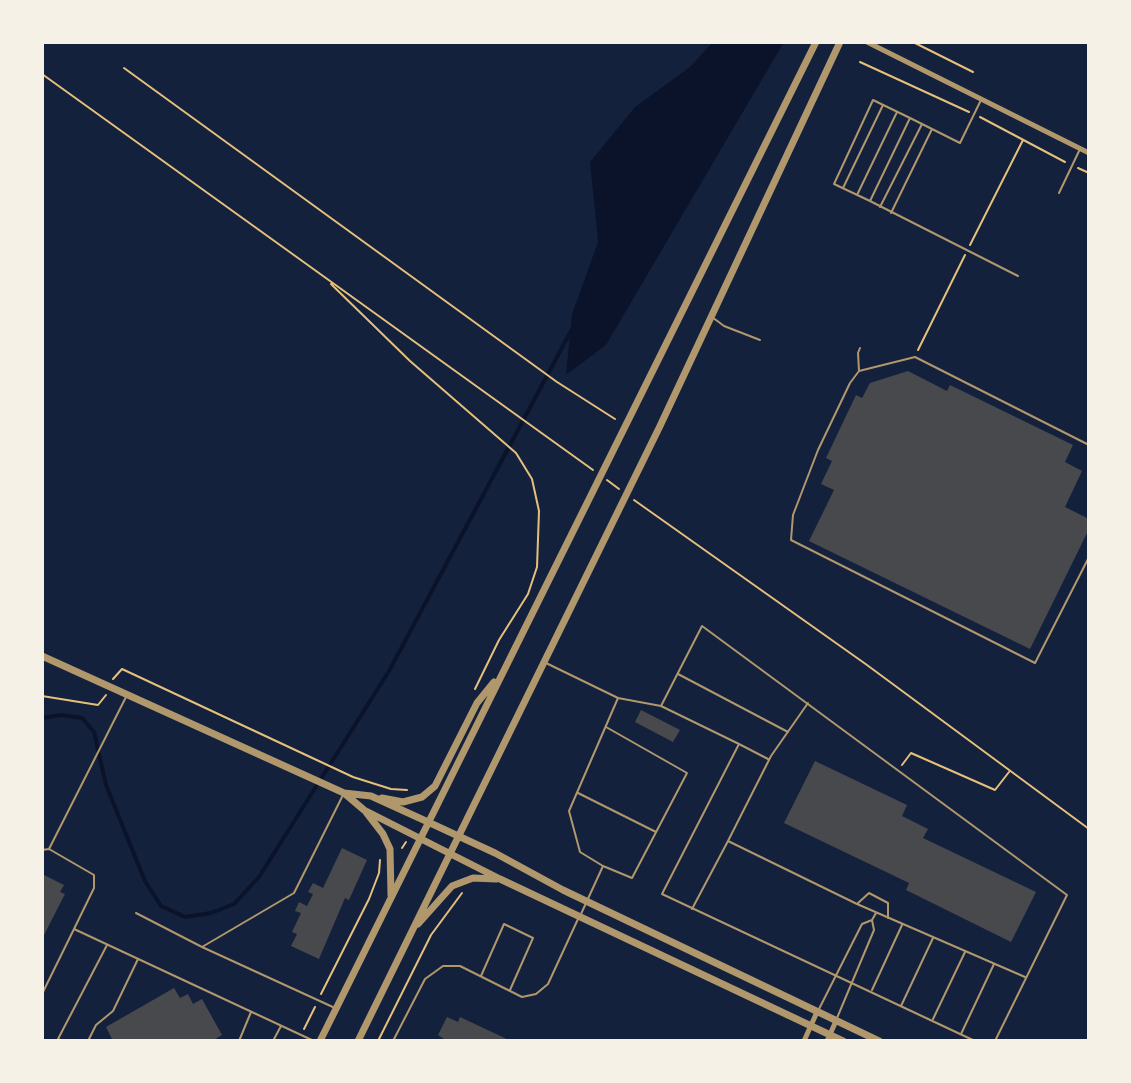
<!DOCTYPE html>
<style>
body{margin:0}
#map{position:relative;width:1131px;height:1083px;overflow:hidden;background:#14213d;font-family:Lato,sans-serif}
canvas{display:block}
.frame{position:absolute;inset:0;border:44px solid #f6f1e7;pointer-events:none}
</style>
<div id="map">
<canvas width="1131" height="1083"></canvas>
<div class="frame"></div>
</div>
<script>
const context = document.querySelector('canvas').getContext('2d');
context.lineJoin = 'round';
function fillPath(path, color) { context.fillStyle = color; context.fill(path, 'evenodd'); }
const poly = rows => new Path2D(rows.map(r => 'M' + r).join(''));
function trace(path, color, width, dash) { context.strokeStyle = color; context.lineWidth = width; context.lineCap = dash ? 'butt' : 'round'; context.setLineDash(dash || []); context.stroke(path); }
fillPath(poly([
 [713,42,784,42,606,345,566,375,572,314,598,242,590,162,635,107,690,67]
]), '#0b132b');
trace(poly([
 [42,718,61,715,82,718,94,732,106,785,145,881,161,906,185,917,211,913,234,904,259,877,389,671,572,329]
]), '#0b132b', 4);
fillPath(poly([
 [908,371,947,391,950,385,1073,445,1065,462,1082,471,1065,507,1089,519,1089,529,1030,649,809,541,834,490,821,484,832,461,826,458,856,395,862,398,870,383],
 [641,710,680,730,673,742,635,722],
 [815,761,907,805,902,816,928,829,923,838,1036,892,1011,942,906,890,909,883,784,823],
 [342,848,367,860,349,900,345,898,319,959,291,946,297,934,292,932,301,913,295,911,299,902,307,906,313,894,308,892,313,883,323,888],
 [42,874,64,885,60,892,65,894,42,939],
 [174,988,180,998,188,994,193,1004,202,999,222,1035,212,1041,113,1041,106,1027],
 [447,1017,458,1022,460,1017,511,1041,447,1041,438,1035]
]), '#48494c');
trace(poly([
 [913,42,973,72],
 [860,62,969,112],
 [124,68,557,382,615,419],
 [42,74,593,470],
 [980,117,1065,162],
 [1078,168,1089,173],
 [970,245,1023,140],
 [331,284,410,361,516,453,532,479,539,511,537,567,528,594,499,640,475,689],
 [918,350,965,255],
 [607,480,619,489],
 [634,500,867,665,1089,829],
 [113,679,122,669,353,777,391,789,407,790],
 [42,696,98,705,106,695],
 [902,765,911,753,995,790,1009,772],
 [402,848,406,842],
 [321,994,369,899,379,873,380,860],
 [304,1029,315,1007],
 [378,1041,431,935,462,893]
]), '#e5c07b', 2);
trace(poly([
 [981,100,960,143,910,118,870,201,1018,276],
 [843,188,883,105],
 [1059,193,1080,149],
 [857,195,897,112],
 [870,201,834,184,873,100,910,118],
 [880,207,922,124],
 [891,213,932,129],
 [712,317,724,326,760,340],
 [860,348,858,353,859,371,850,383,818,450,793,515,791,540,1035,663,1089,557],
 [859,371,915,357,1089,445],
 [546,663,618,698,569,811,580,852,603,866,581,914],
 [678,674,788,732],
 [126,697,49,849,94,875,94,888,74,929,314,1041],
 [618,698,661,706],
 [808,703,771,756,728,841,857,904,1025,977],
 [739,744,768,759],
 [578,793,656,832],
 [42,850,49,849],
 [603,866,632,878,687,773,606,727],
 [857,904,869,893,888,903,888,918],
 [692,909,728,841],
 [136,913,202,947],
 [481,976,504,924,533,938,510,990],
 [872,990,902,925],
 [42,994,74,929],
 [901,1006,933,938],
 [335,1008,202,947,294,893,343,795],
 [818,1011,862,924,872,920],
 [837,1018,874,930,872,920,876,913],
 [933,1019,965,952],
 [961,1034,994,964],
 [63,1041,58,1039,107,945],
 [88,1041,96,1025,113,1011,138,959],
 [239,1041,251,1012],
 [273,1041,281,1026],
 [393,1041,425,979,443,966,460,966,522,997,536,994,548,984,578,919],
 [975,1041,662,894,739,744,661,706,702,626,1067,895,995,1041]
]), '#b1986c', 2);
trace(poly([
 [867,42,1089,153],
 [804,1041,817,1012],
 [827,1041,836,1021]
]), '#b1986c', 5);
trace(poly([
 [42,656,344,793,371,796,428,822,495,853,563,890,879,1041],
 [344,793,364,810,500,879,843,1041],
 [382,798,403,802,422,797,435,786,477,703,494,682],
 [366,812,383,834,390,849,391,895],
 [418,924,452,886,473,878,496,879],
 [320,1041,816,42],
 [358,1041,660,426,840,42]
]), '#b1986c', 7);
</script>
